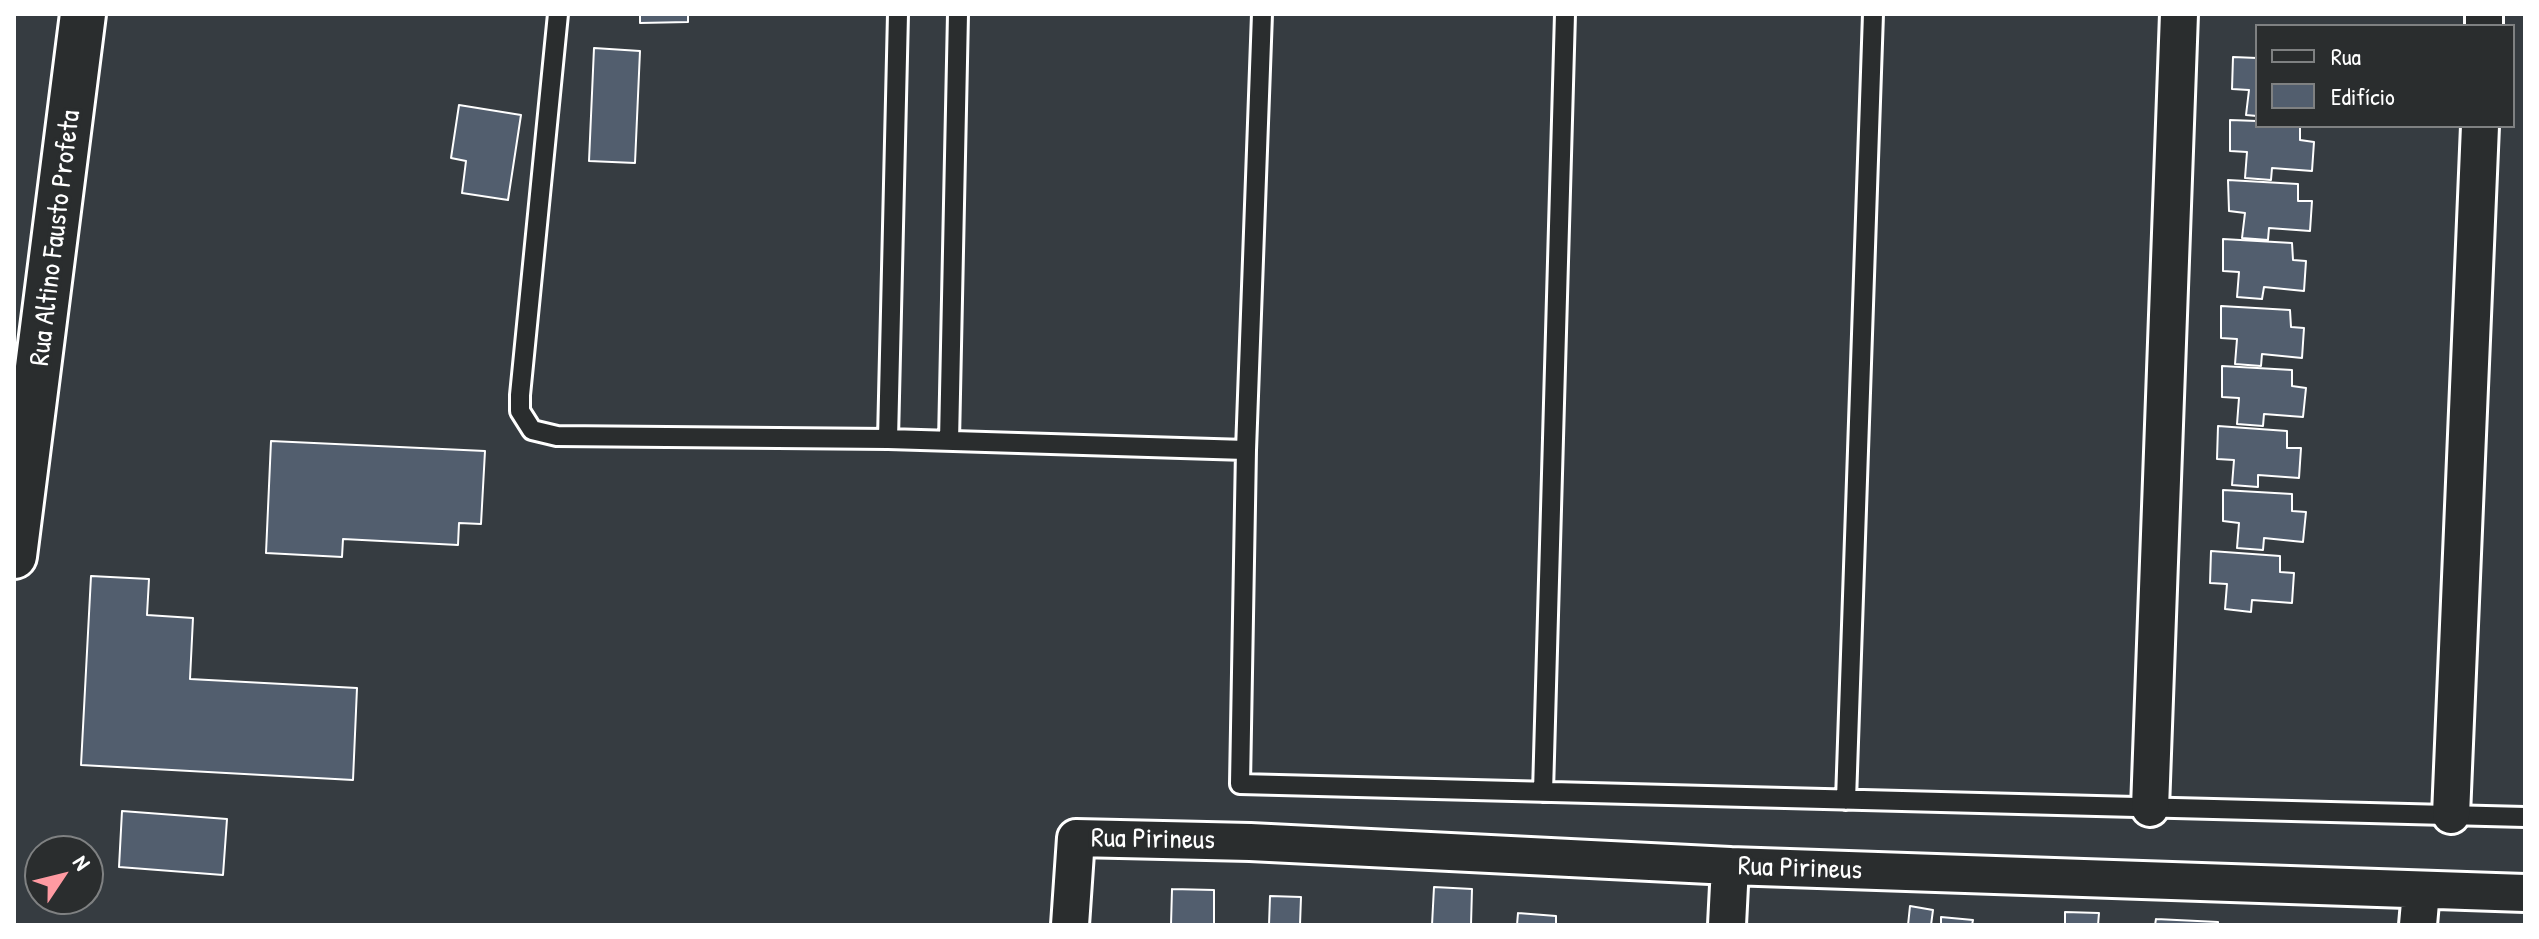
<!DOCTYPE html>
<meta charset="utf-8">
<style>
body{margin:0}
#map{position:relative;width:2539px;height:939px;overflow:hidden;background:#363c41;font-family:"Patrick Hand",sans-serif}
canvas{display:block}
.frame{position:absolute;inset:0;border:16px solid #fff;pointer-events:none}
.legend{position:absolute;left:2255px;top:24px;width:260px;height:104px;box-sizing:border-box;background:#2a2d2e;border:2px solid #7f8182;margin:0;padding:10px 14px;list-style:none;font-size:24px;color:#fff}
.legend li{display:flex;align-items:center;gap:16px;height:40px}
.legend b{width:40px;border:2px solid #7f8182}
.north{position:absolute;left:24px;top:835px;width:80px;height:80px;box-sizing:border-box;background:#2a2d2e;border:2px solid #7f8182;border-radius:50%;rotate:55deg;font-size:22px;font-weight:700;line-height:32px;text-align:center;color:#fff}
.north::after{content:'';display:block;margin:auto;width:28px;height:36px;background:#ff9aa2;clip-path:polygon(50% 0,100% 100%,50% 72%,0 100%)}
</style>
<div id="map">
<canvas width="2539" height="939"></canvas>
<div class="frame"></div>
<ul class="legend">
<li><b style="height:10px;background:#2a2d2e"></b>Rua</li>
<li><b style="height:22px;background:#525e6e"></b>Edifício</li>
</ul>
<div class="north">N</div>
</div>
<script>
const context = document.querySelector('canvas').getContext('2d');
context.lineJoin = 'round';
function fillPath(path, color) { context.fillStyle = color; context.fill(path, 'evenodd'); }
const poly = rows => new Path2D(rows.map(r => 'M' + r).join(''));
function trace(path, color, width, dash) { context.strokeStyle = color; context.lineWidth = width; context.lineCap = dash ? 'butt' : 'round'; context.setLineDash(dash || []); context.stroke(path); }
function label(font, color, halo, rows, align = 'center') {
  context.font = font + ' "Patrick Hand",sans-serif'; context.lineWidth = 7; context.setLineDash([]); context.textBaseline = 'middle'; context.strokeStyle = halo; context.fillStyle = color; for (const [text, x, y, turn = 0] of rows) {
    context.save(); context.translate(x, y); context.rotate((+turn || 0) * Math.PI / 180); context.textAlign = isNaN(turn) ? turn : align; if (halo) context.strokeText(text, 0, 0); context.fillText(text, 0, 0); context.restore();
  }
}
const building = poly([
 [688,14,688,22,640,23,640,15,610,14,688,14],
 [594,48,640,51,635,163,589,161,594,48],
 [2233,57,2257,58,2257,116,2246,115,2249,90,2232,89,2233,57],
 [459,105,521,115,508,200,462,193,466,161,451,158,459,105],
 [2230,120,2257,121,2257,126,2300,126,2300,140,2314,142,2312,171,2272,168,2271,180,2245,178,2247,152,2230,151,2230,120],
 [2228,180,2298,184,2298,201,2312,201,2310,231,2269,228,2268,240,2242,238,2245,213,2229,211,2228,180],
 [2223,239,2292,243,2293,260,2306,261,2304,291,2264,287,2262,299,2237,297,2239,272,2223,271,2223,239],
 [2221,306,2290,310,2291,327,2304,328,2302,358,2262,354,2261,366,2235,364,2237,339,2221,338,2221,306],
 [2222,366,2292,370,2292,386,2306,388,2303,417,2264,414,2263,426,2237,424,2239,398,2222,397,2222,366],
 [2218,426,2287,431,2287,448,2301,448,2299,478,2258,475,2258,487,2232,485,2234,460,2217,459,2218,426],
 [271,441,485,451,481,524,459,523,458,545,343,539,342,557,266,553,271,441],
 [2223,490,2292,494,2292,511,2306,512,2303,542,2264,538,2263,550,2237,548,2239,523,2223,521,2223,490],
 [2211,551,2280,556,2280,572,2294,573,2292,603,2252,600,2251,612,2225,609,2227,584,2210,583,2211,551],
 [91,576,149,579,147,615,193,618,190,679,357,688,353,780,81,765,91,576],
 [122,811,227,819,223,875,119,867,122,811],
 [1434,887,1472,889,1471,925,1432,925,1434,887],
 [1172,889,1214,890,1214,925,1171,925,1172,889],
 [1270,896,1301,897,1300,925,1269,925,1270,896],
 [1910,906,1933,910,1931,925,1908,925,1910,906],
 [2065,912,2099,913,2098,925,2065,925,2065,912],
 [1518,913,1556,916,1556,925,1517,925,1518,913],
 [1941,917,1973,920,1972,925,1941,925,1941,917],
 [2156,919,2218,922,2218,925,2155,925,2156,919]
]);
fillPath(building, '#525e6e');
trace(building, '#fff', 2);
const lane = poly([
 [558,14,520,395,520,411,532,430,557,436,888,439,1246,450],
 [1262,14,1246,450,1240,784,2525,817],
 [888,439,898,14],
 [949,441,958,14],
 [1543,792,1565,14],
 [1846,800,1873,14]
]);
const street = poly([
 [2484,26,2484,14],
 [2150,808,2179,14],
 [2451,815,2480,126],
 [1070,925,1076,838,1250,842,1730,866,2525,893],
 [1727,925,1730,866],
 [2418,925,2421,891]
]);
const primary = poly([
 [14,556,83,14]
]);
trace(lane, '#fff', 24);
trace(street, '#fff', 42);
trace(primary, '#fff', 50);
trace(lane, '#2a2d2e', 18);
trace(street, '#2a2d2e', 36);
trace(primary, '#2a2d2e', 44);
label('28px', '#fff', '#2a2d2e', [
 ["Rua Altino Fausto Profeta",56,238,-83],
 ["Rua Pirineus",1153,840,1],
 ["Rua Pirineus",1800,869,2]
]);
</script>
